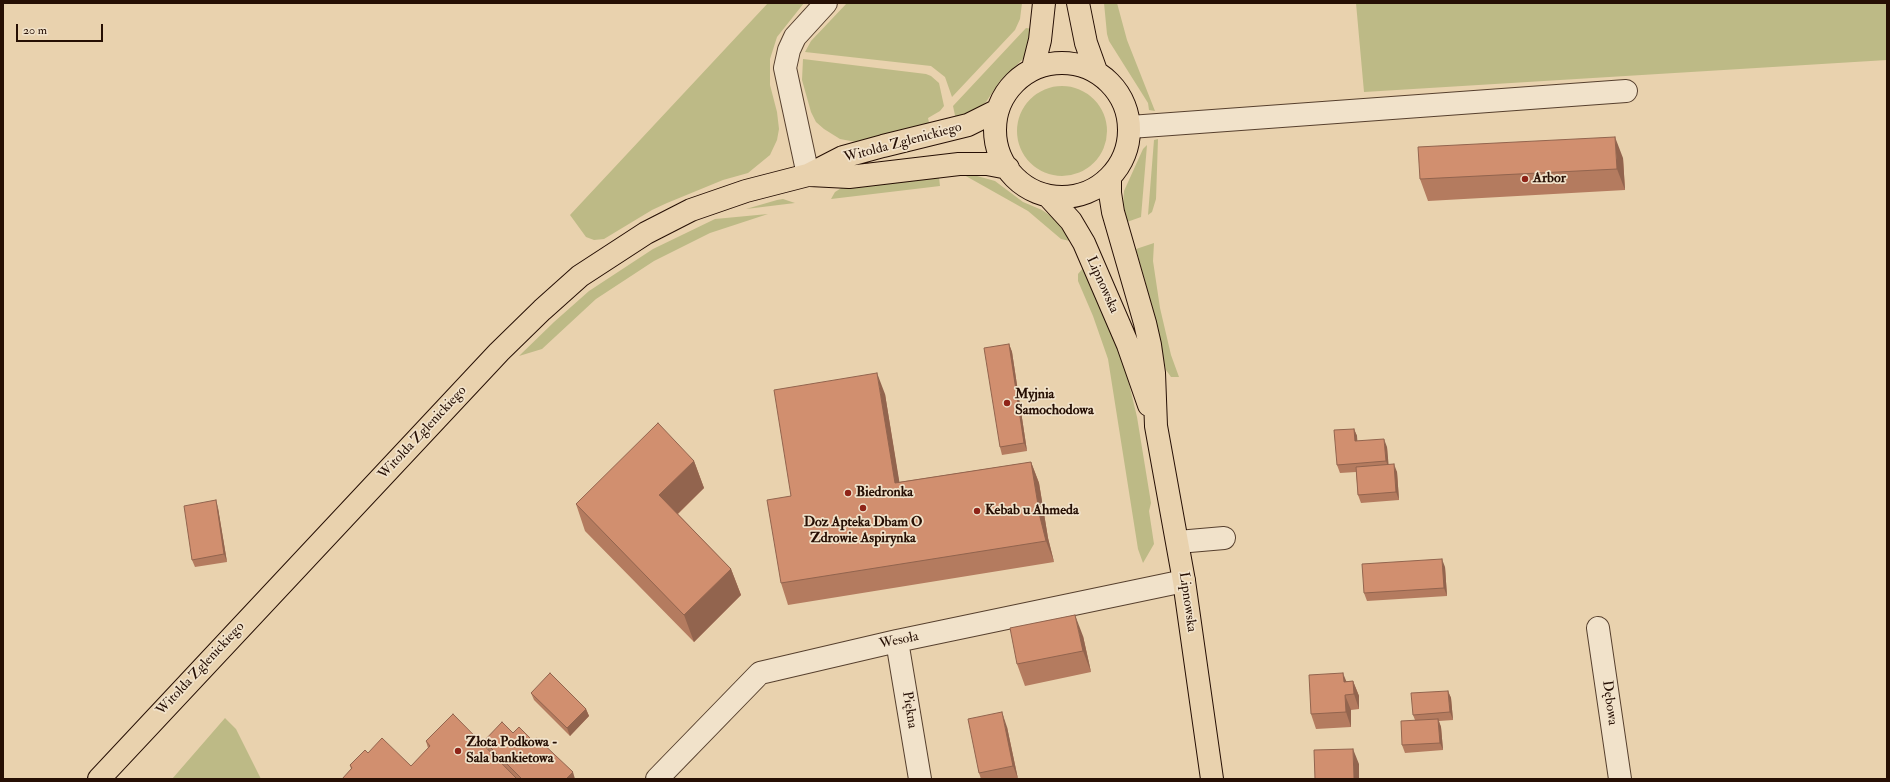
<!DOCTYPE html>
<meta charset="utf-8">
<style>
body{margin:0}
#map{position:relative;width:1890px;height:782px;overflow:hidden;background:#e9d2ae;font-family:"IM FELL Double Pica",serif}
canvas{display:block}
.frame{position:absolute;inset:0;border:4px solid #260f04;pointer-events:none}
.scale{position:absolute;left:16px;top:24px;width:87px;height:18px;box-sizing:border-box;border:2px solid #260f04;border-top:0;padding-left:5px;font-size:12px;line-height:14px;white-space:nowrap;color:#260f04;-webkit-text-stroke:3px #f1e2ca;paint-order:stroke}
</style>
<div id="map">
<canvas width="1890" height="782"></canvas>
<div class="frame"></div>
<div class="scale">20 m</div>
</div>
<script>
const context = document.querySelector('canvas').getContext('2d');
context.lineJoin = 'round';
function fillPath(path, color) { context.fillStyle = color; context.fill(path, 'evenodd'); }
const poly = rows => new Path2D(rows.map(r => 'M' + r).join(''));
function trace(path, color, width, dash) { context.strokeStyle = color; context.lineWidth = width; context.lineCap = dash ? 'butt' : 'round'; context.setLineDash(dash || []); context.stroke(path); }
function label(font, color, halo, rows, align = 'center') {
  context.font = font + ' "IM FELL Double Pica",serif'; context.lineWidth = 3.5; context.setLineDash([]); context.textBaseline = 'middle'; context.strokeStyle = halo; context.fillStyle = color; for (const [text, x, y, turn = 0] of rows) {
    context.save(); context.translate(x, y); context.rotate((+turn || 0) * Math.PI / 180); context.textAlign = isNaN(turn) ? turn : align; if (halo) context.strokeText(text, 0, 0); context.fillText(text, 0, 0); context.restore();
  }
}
fillPath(poly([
 [768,3,804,3,777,37,770,59,770,85,777,112,779,129,777,140,770,155,748,173,723,180,667,203,652,210,604,239,594,240,586,237,570,215],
 [847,3,1022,3,1020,19,1015,30,952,97,945,77,931,66,805,52,811,41],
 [1104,3,1117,3,1127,40,1155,111,1149,110,1148,103,1109,41,1107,34],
 [1356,3,1887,3,1887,60,1364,92],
 [1026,28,1033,29,1027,52,1023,59,1000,81,986,102,979,108,956,120,953,106],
 [803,59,926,74,931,76,939,83,944,106,940,111,928,118,930,127,856,142,840,139,824,129,816,122,811,112,802,80],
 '1017 131a45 45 0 1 1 90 0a45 45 0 1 1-90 0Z',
 [1158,139,1156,199,1152,212,1148,215,1154,140],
 [1147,145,1141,217,1127,222,1123,205,1124,191,1143,149],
 [964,175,977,176,995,181,1023,202,1042,210,1058,221,1070,241,1061,239,1028,211],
 [939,177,940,186,831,199,835,192,843,187],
 [783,199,795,203,746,209,777,200],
 [768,214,710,233,654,261,596,299,542,349,519,356,554,322,589,291,653,249,715,219],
 [1154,243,1153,261,1160,308,1171,355,1179,377,1171,377,1166,370,1154,313,1136,249],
 [1083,268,1123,359,1137,417,1151,503,1149,511,1154,544,1143,563,1138,549,1108,359,1093,316,1078,281,1078,274],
 [225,718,236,729,261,779,172,779]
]), '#bdba86');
const minor = poly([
 [1130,127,1626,91],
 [808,175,785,68,789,50,795,37,826,3],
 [1178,542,1224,538],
 [1598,628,1620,779],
 [897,641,920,779],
 [657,779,760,673,897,641,1184,581]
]);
const major = poly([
 [1078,3,1086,43,1096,71],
 '995 130a67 67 0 1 1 134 0a67 67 0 1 1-134 0Z',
 [1033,68,1040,40,1044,3],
 [810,175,849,177,959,164,987,164,1008,168],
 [1110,177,1110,193,1113,212,1145,323,1150,345,1154,373,1156,426,1184,581,1212,779],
 [1049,197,1071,221,1084,243,1128,345,1149,405],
 [99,779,499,352,542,310,580,276,646,233,691,210,746,191,808,175,843,157,883,146,968,125,998,110]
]);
trace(minor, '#57402e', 24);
trace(major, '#260f04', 24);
trace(minor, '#f1e2ca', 22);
trace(major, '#e9d2ae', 22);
fillPath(poly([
 [1623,158,1625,190,1428,201,1420,179],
 [1009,344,1012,352,1027,451,1002,455,1000,447],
 [885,394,899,482,1031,462,1039,483,1048,538,1054,562,788,605,781,583,791,496],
 [1354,429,1357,436,1357,441,1387,447,1388,464,1397,472,1399,500,1361,503,1358,495,1356,472,1340,473,1337,465],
 [694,461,704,488,678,514,731,569,741,595,694,642,585,531,576,504],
 [218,508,227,562,195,567,192,560],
 [1445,567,1447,596,1367,601,1364,593],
 [1083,636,1091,672,1025,686,1017,664],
 [1346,681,1353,681,1359,696,1359,709,1351,710,1351,727,1316,729,1311,714],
 [1448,691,1451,698,1453,720,1439,721,1441,727,1443,750,1405,753,1402,745,1415,720,1413,715],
 [531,693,586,709,589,716,570,736,534,700],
 [1007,727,1018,779,981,779,979,773],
 [513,733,533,741,575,779,342,779,351,769,350,765,368,753,411,766,428,748,426,741,488,749,484,741]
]), '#b47b5f');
fillPath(poly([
 [1615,137,1623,158,1625,190,1617,169],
 [1009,344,1012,352,1027,451,1024,443],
 [877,373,885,394,903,504,895,483],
 [1354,429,1357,436,1358,449,1355,441],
 [1384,439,1387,447,1389,469,1386,461],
 [694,461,704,488,669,522,659,495],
 [1031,462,1039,483,1048,538,1054,562,1046,541,1040,517],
 [1394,464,1397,472,1399,500,1396,492],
 [216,500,218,508,227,562,224,554],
 [1442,559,1445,567,1447,596,1444,588],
 [731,569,741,595,694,642,684,615],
 [1075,615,1083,636,1091,672,1083,651],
 [1343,673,1349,688,1344,682],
 [1353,681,1359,696,1359,709,1354,694],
 [1448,691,1451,698,1453,720,1450,712],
 [1345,695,1351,710,1351,727,1346,712],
 [586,709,589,716,570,736,567,728],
 [1002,712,1007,727,1018,779,1013,766],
 [1438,719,1441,727,1443,750,1440,743],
 [1353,749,1359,764,1359,779,1354,779],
 [573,772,575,779,566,779]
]), '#92644e');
const building = poly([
 [1615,137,1617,169,1420,179,1418,147,1615,137],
 [1009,344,1024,443,1000,447,984,348,1009,344],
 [877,373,895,483,1031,462,1040,517,1046,541,781,583,767,500,791,496,774,390,877,373],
 [658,423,694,461,659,495,731,569,684,615,576,504,658,423],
 [1354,429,1355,441,1384,439,1386,461,1337,465,1334,430,1354,429],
 [1394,464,1396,492,1358,495,1356,467,1394,464],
 [216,500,224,554,192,560,184,506,216,500],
 [1442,559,1444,588,1364,593,1362,564,1442,559],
 [1075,615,1083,651,1017,664,1010,628,1075,615],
 [550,673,586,709,567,728,531,693,550,673],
 [1343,673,1344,682,1353,681,1354,694,1345,695,1346,712,1311,714,1309,675,1343,673],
 [1448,691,1450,712,1413,715,1411,693,1448,691],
 [1002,712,1013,766,979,773,968,719,1002,712],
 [453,714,517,779,342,779,352,768,350,765,365,750,368,753,382,738,411,766,430,746,426,741,453,714],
 [1438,719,1440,743,1402,745,1401,721,1438,719],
 [502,722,513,733,519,727,533,741,537,738,573,772,566,779,522,779,484,741,502,722],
 [1353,749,1354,779,1315,779,1314,750,1353,749]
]);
fillPath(building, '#d18f6f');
trace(building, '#92644e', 1);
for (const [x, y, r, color] of [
 [1525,179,4,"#8f2418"],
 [1007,403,4,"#8f2418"],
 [848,493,4,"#8f2418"],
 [863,508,4,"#8f2418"],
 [977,511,4,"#8f2418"],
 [458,751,4,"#8f2418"]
]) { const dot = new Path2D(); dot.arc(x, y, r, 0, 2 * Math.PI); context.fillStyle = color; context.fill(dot); trace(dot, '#f1e2ca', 1.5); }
label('14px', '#260f04', '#f1e2ca', [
 ["Witolda Zglenickiego",903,143,-15],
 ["Lipnowska",1102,285,66],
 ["Witolda Zglenickiego",423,433,-47],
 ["Lipnowska",1187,602,82],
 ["Wesoła",899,641,-12],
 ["Witolda Zglenickiego",201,669,-47],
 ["Dębowa",1609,703,82],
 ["Piękna",909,710,81]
]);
label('bold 14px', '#260f04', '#f1e2ca', [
 ["Arbor",1533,179],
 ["Myjnia",1015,395],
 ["Samochodowa",1015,411],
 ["Biedronka",856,493],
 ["Kebab u Ahmeda",985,511],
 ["Doz Apteka Dbam O",863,523,"center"],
 ["Zdrowie Aspirynka",863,539,"center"],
 ["Złota Podkowa -",466,743],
 ["Sala bankietowa",466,759]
], 'left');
</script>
